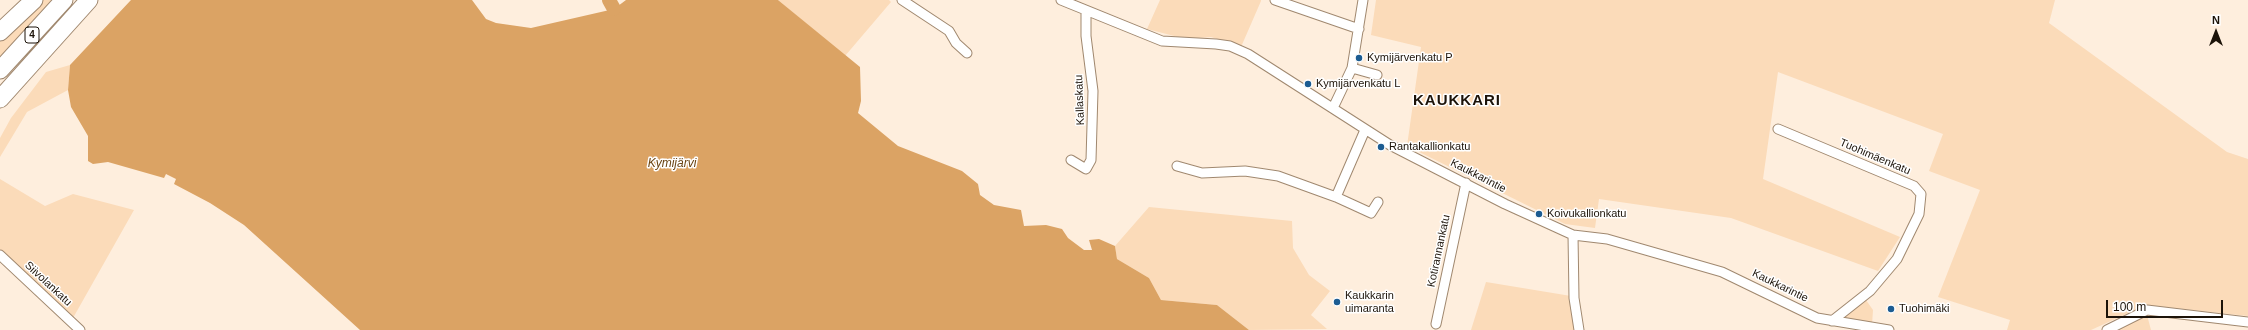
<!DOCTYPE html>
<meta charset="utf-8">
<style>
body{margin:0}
#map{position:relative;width:2248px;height:330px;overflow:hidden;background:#feeedd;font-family:Arial,sans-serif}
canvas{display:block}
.north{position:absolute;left:2196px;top:12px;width:40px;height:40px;-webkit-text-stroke:3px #fff;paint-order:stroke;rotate:0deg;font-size:11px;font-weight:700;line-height:16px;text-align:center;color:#1c1309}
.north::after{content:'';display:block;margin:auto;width:14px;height:18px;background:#1c1309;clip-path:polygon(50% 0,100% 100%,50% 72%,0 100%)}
.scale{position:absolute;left:2106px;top:300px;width:117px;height:18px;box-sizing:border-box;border:2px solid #1c1309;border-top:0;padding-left:5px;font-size:12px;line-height:14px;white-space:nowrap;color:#1c1309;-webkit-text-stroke:3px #fff;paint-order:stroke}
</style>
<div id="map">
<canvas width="2248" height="330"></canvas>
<div class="north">N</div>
<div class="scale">100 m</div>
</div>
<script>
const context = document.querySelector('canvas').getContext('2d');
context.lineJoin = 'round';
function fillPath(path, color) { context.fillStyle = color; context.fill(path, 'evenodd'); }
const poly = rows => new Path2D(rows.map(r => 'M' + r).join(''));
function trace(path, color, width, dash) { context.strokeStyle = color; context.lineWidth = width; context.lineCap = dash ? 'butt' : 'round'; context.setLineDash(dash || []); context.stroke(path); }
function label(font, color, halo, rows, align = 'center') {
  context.font = font + ' Arial,sans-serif'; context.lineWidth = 3; context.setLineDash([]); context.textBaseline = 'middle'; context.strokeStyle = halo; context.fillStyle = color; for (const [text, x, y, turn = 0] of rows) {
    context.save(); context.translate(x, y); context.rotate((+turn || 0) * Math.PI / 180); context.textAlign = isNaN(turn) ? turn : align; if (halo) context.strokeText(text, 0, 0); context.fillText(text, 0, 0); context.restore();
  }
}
fillPath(poly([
 [39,0,52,0,0,59,0,38],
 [778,0,889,0,891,2,845,56],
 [1160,0,1261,0,1261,1,1241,47,1211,37,1186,39,1147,29],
 [1376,0,2055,0,2049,23,2227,152,2248,159,2248,316,2146,305,2091,330,2007,330,2010,320,1938,297,1980,190,1929,171,1943,134,1778,72,1763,179,1900,237,1878,271,1731,218,1599,199,1595,228,1565,224,1407,146,1421,47,1371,35],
 [70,65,68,90,27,112,0,157,0,138,11,118,46,72],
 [0,179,45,206,73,194,134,210,73,318,0,250],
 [1149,207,1292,221,1293,248,1309,275,1330,291,1311,315,1327,329,1249,330,1217,305,1161,300,1149,278,1117,259,1115,246],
 [1486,282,1571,296,1575,330,1471,330],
 [1866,300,1873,310,1872,325,1840,318],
 [2147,315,2151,330,2114,330]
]), '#fbdbb9');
fillPath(poly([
 [131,0,472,0,486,19,496,23,531,28,614,9,626,0,778,0,860,67,861,101,858,113,898,146,962,171,978,184,980,195,994,205,1021,210,1024,226,1046,225,1062,229,1068,238,1084,250,1092,250,1089,240,1099,239,1115,246,1117,259,1149,278,1161,300,1217,305,1249,330,360,330,244,225,210,203,174,184,176,179,166,174,164,178,108,162,93,164,88,161,88,136,71,107,68,90,70,65]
]), '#dba364');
trace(poly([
 [609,0,614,9]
]), '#dba364', 14);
const minor = poly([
 [902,0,949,31,956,43,967,53],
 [1061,0,1162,41,1216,44,1230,46,1248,54,1390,145,1505,204,1573,235,1607,239,1722,272,1817,318,1889,330],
 [1275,0,1359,29],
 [1352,68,1377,75],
 [1333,108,1352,68,1363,0],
 [1778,129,1914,186,1921,194,1919,214,1897,259,1870,291,1832,321],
 [1071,160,1086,169,1091,160,1093,91,1086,36,1086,11],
 [1177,166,1202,173,1245,171,1278,176,1336,197,1365,130],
 [1336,197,1371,213,1378,202],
 [1573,235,1574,298,1579,330],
 [0,255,80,330],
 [1436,324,1466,183],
 [2107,330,2147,310,2248,322]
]);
const motorway = poly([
 [0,32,34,0],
 [0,70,64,0],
 [0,99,89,0]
]);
trace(minor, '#a0886f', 11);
trace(motorway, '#a0886f', 19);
trace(minor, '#fff', 9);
trace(motorway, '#fff', 17);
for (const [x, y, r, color] of [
 [1359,58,4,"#1c5c92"],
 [1308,84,4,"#1c5c92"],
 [1381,147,4,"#1c5c92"],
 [1539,214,4,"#1c5c92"],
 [1337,302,4,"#1c5c92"],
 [1891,309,4,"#1c5c92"]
]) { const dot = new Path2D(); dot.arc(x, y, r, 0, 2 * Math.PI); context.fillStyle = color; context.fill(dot); trace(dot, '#fff', 1.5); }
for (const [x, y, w] of [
 [32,35,14]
]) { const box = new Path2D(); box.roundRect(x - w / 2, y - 8, w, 16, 3); context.fillStyle = '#fff'; context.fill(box); trace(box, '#1c1309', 1); }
label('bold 10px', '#1c1309', null, [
 ["4",32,35]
]);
label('11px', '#1c1309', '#fff', [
 ["Kymijärvenkatu P",1367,58],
 ["Kymijärvenkatu L",1316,84],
 ["Rantakallionkatu",1389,147],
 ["Koivukallionkatu",1547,214],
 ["Kaukkarin",1345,296],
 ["uimaranta",1345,309],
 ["Tuohimäki",1899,309]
], 'left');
label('11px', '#1c1309', '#fff', [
 ["Kallaskatu",1080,100,-92],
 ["Tuohimäenkatu",1875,157,23],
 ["Kaukkarintie",1478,176,27],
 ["Kotirannankatu",1439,251,-78],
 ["Siivolankatu",48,284,43],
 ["Kaukkarintie",1780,286,26]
]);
label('italic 12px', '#6a4413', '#fff', [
 ["Kymijärvi",672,164]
]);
context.letterSpacing = '1px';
label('bold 15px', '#1c1309', '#fff', [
 ["KAUKKARI",1457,101]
]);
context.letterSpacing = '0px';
</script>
